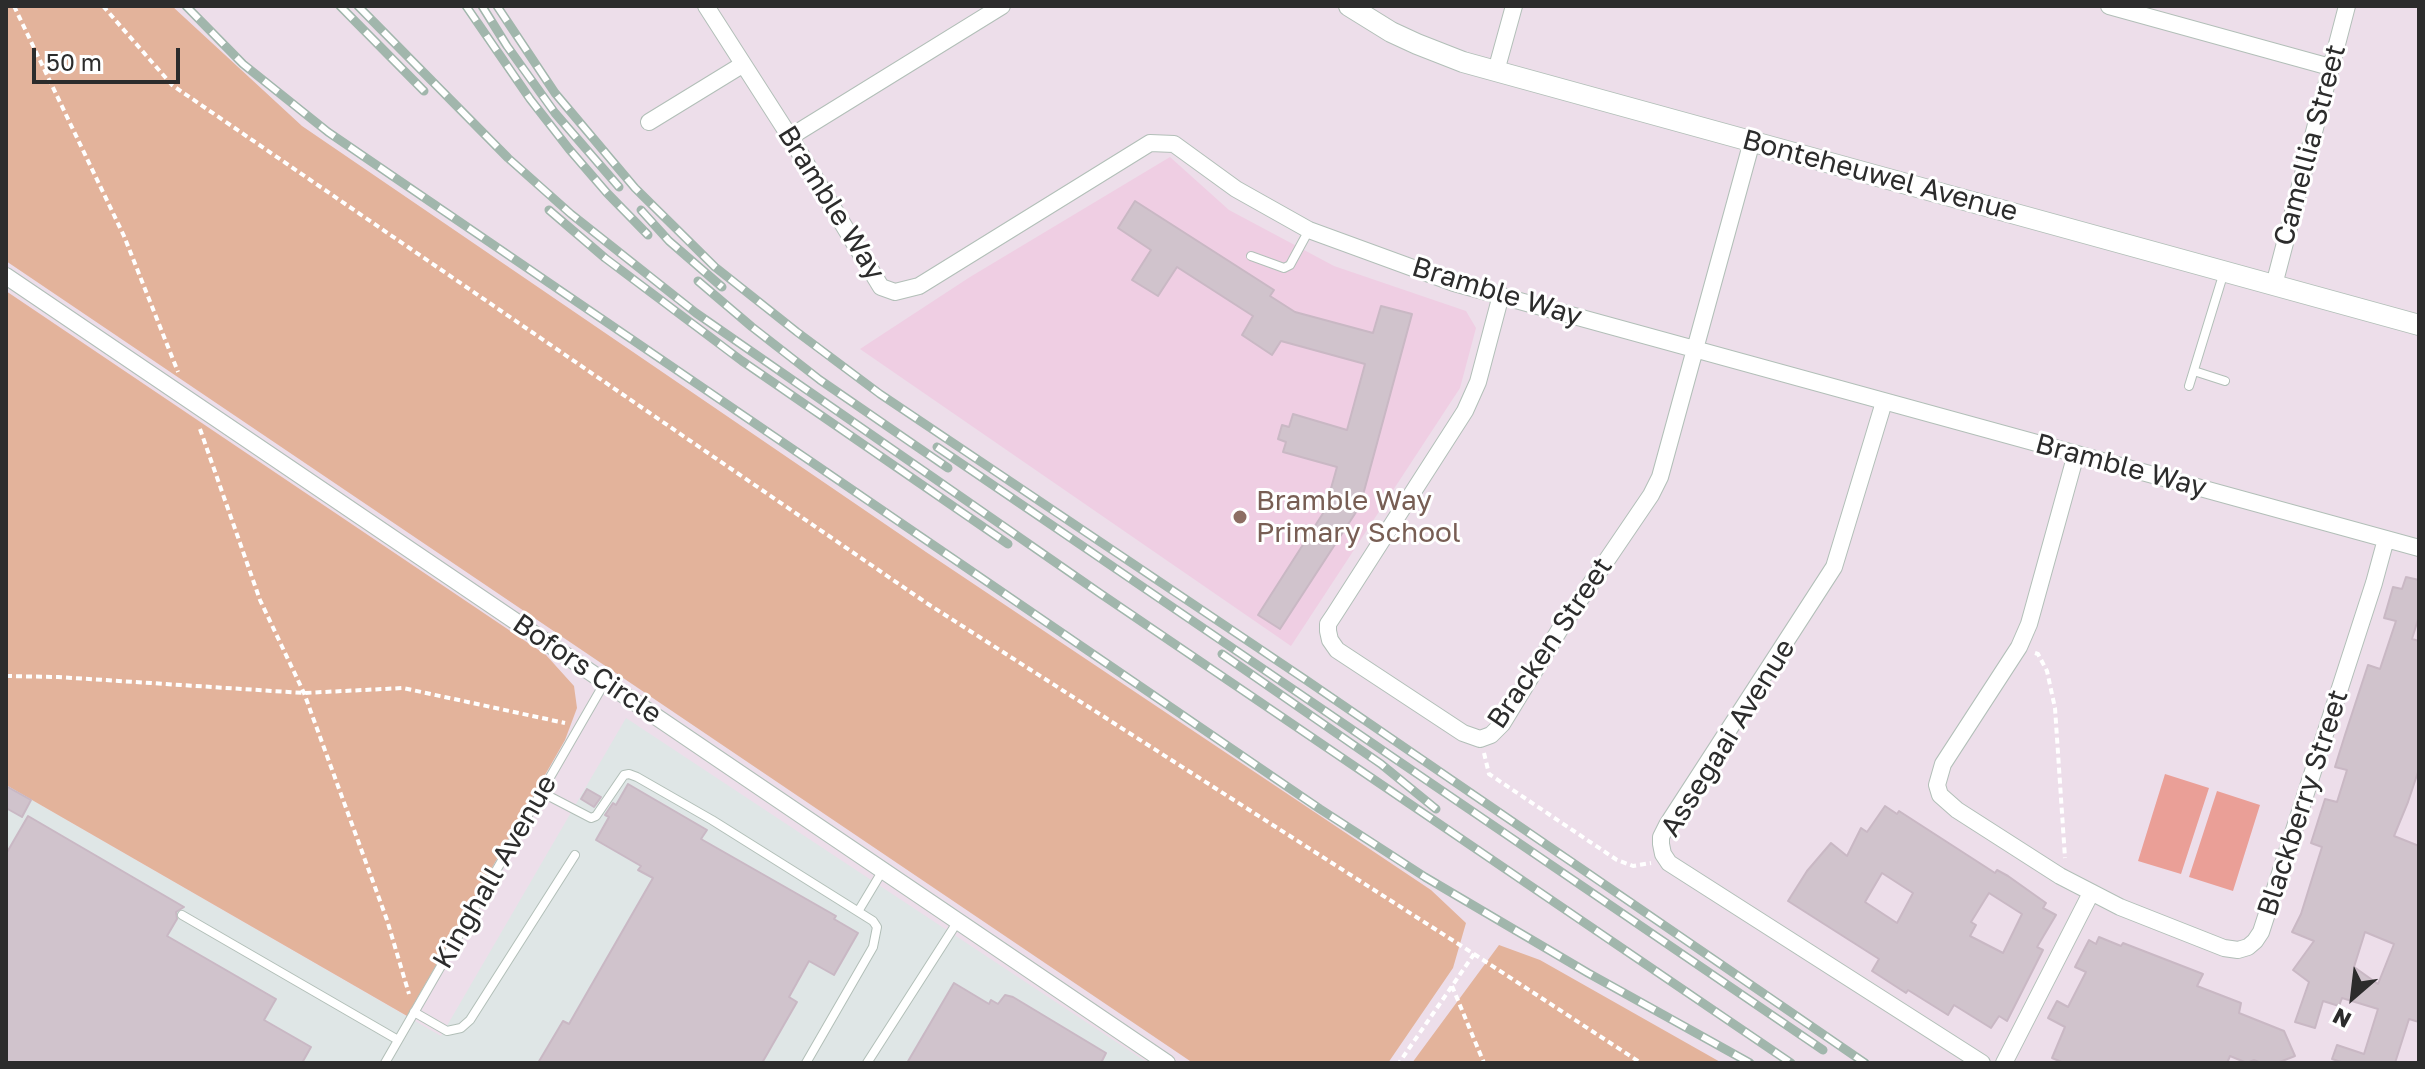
<!DOCTYPE html>
<style>
body{margin:0}
#map{position:relative;width:2425px;height:1069px;overflow:hidden;background:#eddeea;font-family:"Golos Text",sans-serif}
canvas{display:block}
.frame{position:absolute;inset:0;border:8px solid #2c2c2c;pointer-events:none}
.north{position:absolute;left:2313px;top:957px;width:80px;height:80px;-webkit-text-stroke:6px #fff;paint-order:stroke;rotate:208deg;font-size:22px;font-weight:700;line-height:32px;text-align:center;color:#2c2c2c}
.north::after{content:'';display:block;margin:auto;width:28px;height:36px;background:#2c2c2c;clip-path:polygon(50% 0,100% 100%,50% 72%,0 100%)}
.scale{position:absolute;left:32px;top:48px;width:148px;height:36px;box-sizing:border-box;border:4px solid #2c2c2c;border-top:0;padding-left:10px;font-size:24px;line-height:28px;white-space:nowrap;color:#2c2c2c;-webkit-text-stroke:6px #fff;paint-order:stroke}
</style>
<div id="map">
<canvas width="2425" height="1069"></canvas>
<div class="frame"></div>
<div class="north">N</div>
<div class="scale">50 m</div>
</div>
<script>
const context = document.querySelector('canvas').getContext('2d');
context.lineJoin = 'round';
function fillPath(path, color) { context.fillStyle = color; context.fill(path, 'evenodd'); }
const poly = rows => new Path2D(rows.map(r => 'M' + r).join(''));
function trace(path, color, width, dash) { context.strokeStyle = color; context.lineWidth = width; context.lineCap = dash ? 'butt' : 'round'; context.setLineDash(dash || []); context.stroke(path); }
function label(font, color, halo, rows, align = 'center') {
  context.font = font + ' "Golos Text",sans-serif'; context.lineWidth = 6; context.setLineDash([]); context.textBaseline = 'middle'; context.strokeStyle = halo; context.fillStyle = color; for (const [text, x, y, turn = 0] of rows) {
    context.save(); context.translate(x, y); context.rotate((+turn || 0) * Math.PI / 180); context.textAlign = isNaN(turn) ? turn : align; if (halo) context.strokeText(text, 0, 0); context.fillText(text, 0, 0); context.restore();
  }
}
fillPath(poly([
 [626,718,1148,1063,6,1063,6,785,441,1036]
]), '#dfe6e6');
fillPath(poly([
 [1170,157,1229,210,1334,266,1466,311,1476,328,1460,388,1291,646,860,349,970,277]
]), '#efcee3');
fillPath(poly([
 [6,6,172,6,302,126,926,552,1431,890,1466,923,1453,968,1388,1063,1193,1063,6,261],
 [6,291,546,655,574,686,577,708,565,740,407,1016,6,785],
 [1499,945,1540,960,1722,1063,1412,1063]
]), '#e3b39b');
fillPath(poly([
 [2165,774,2209,788,2181,874,2138,861],
 [2217,791,2260,805,2233,891,2189,877]
]), '#ea9f97');
const building = poly([
 [1135,201,1274,290,1270,296,1295,312,1373,333,1381,306,1412,314,1360,506,1280,629,1258,615,1336,493,1330,492,1337,467,1283,452,1286,442,1278,439,1282,425,1289,427,1293,414,1347,430,1365,364,1281,341,1272,355,1242,335,1253,316,1177,267,1158,296,1132,280,1151,250,1118,228,1135,201],
 [2406,577,2419,580,2419,616,2412,639,2419,641,2419,769,2408,802,2394,836,2419,846,2419,1022,2409,1019,2395,1063,2344,1063,2332,1059,2337,1045,2364,1054,2378,1009,2342,998,2339,1006,2323,1001,2315,1028,2295,1022,2309,982,2293,970,2314,941,2292,932,2301,914,2322,847,2311,843,2325,799,2337,802,2347,770,2335,767,2345,735,2368,665,2380,669,2396,621,2384,618,2393,587,2402,589,2406,577],
 [2365,932,2394,944,2378,984,2354,967,2365,932],
 [628,784,707,830,701,839,836,916,834,919,858,933,834,975,809,961,789,997,797,1002,762,1063,538,1063,563,1021,569,1024,653,878,638,870,641,866,596,840,609,817,605,815,613,803,616,805,628,784],
 [6,786,31,800,22,817,6,808,6,786],
 [587,789,601,797,594,807,581,799,587,789],
 [1885,806,1897,814,1899,811,1995,873,1997,870,2008,876,2046,903,2043,908,2056,915,2037,947,2043,950,2007,1021,1999,1016,1991,1028,1954,1005,1948,1015,1908,990,1906,993,1872,971,1879,959,1788,901,1807,871,1831,843,1847,856,1861,828,1867,832,1885,806],
 [1882,873,1913,893,1897,923,1865,902,1882,873],
 [1989,893,2022,914,2003,953,1970,936,1976,925,1971,922,1989,893],
 [28,816,184,907,176,912,177,919,167,936,276,999,264,1020,311,1047,302,1063,6,1063,6,854,28,816],
 [2099,937,2121,946,2123,943,2203,974,2197,986,2241,1003,2239,1013,2284,1031,2295,1056,2277,1063,2261,1063,2254,1060,2247,1063,2230,1056,2227,1063,2064,1063,2052,1058,2065,1027,2048,1018,2057,1001,2068,1007,2086,972,2075,967,2089,940,2096,944,2099,937],
 [954,983,989,1004,991,1000,998,1004,1005,995,1013,997,1106,1053,1101,1063,907,1063,954,983]
]);
fillPath(building, '#d0c3cc');
trace(building, '#c9b8c4', 2);
const service = poly([
 [1251,256,1284,268,1290,265,1309,230],
 [2194,371,2225,381],
 [2189,386,2224,272],
 [541,792,591,818,596,816,624,775,629,774,637,777,712,820,873,921,877,927,873,947,806,1063],
 [859,910,883,870],
 [182,915,398,1040],
 [414,1012,447,1031,461,1028,470,1020,575,855],
 [385,1063,605,682],
 [867,1063,958,921]
]);
const minor = poly([
 [706,6,790,137,881,287,895,292,919,286,1150,143,1174,144,1236,189,1309,230,1454,283,2419,548],
 [2109,6,2330,67],
 [1496,71,1514,6],
 [649,122,742,65],
 [790,137,1002,6],
 [6,276,1167,1063],
 [2274,285,2347,6],
 [1501,295,1478,382,1465,411,1334,615,1328,624,1328,631,1330,640,1337,650,1463,733,1480,739,1491,735,1502,724,1560,629,1651,495,1660,477,1752,141],
 [1884,402,1834,567,1667,825,1661,837,1661,844,1663,854,1669,863,1982,1063],
 [2076,454,2029,624,2019,647,1943,764,1937,785,1940,795,1957,810,2060,876,2120,907,2224,948,2238,950,2248,947,2255,941,2261,932,2374,583,2386,539],
 [2004,1063,2091,893]
]);
const tertiary = poly([
 [1349,6,1391,32,1417,44,1463,62,2419,325]
]);
trace(service, '#b2bfb8', 10);
trace(minor, '#b2bfb8', 18);
trace(tertiary, '#b2bfb8', 22);
trace(poly([
 [14,6,124,236,178,372],
 [103,6,172,85,928,604,1474,954,1399,1063],
 [200,429,260,600,304,693,387,920,409,994],
 [2035,653,2038,654,2047,671,2055,708,2065,858],
 [6,676,58,677,304,693,403,688,565,723],
 [1484,753,1489,774,1617,860,1633,866,1651,863],
 [1474,954,1641,1063],
 [1452,986,1484,1063]
]), '#fff', 4, [6, 4]);
trace(service, '#fff', 8);
trace(minor, '#fff', 16);
trace(tertiary, '#fff', 20);
const rail = poly([
 [186,6,243,64,328,132,1320,809,1425,877,1588,973,1750,1063],
 [340,6,424,91],
 [358,6,508,158,571,214,696,313,1101,594,1791,1063],
 [466,6,530,99,569,149,607,193,648,235],
 [482,6,507,46,555,113,619,187],
 [497,6,555,93,635,188,715,267,797,332,880,394,1306,680,1865,1063],
 [549,210,605,258,742,361,1008,544],
 [641,210,669,241,722,287],
 [698,281,752,327,820,380,948,468],
 [937,447,1823,1050],
 [1222,654,1381,764,1436,809]
]);
trace(rail, '#a1b6ac', 9);
trace(rail, '#fff', 6, [18]);
for (const [x, y, r, color] of [
 [1240,517,8,"#8d6e63"]
]) { const dot = new Path2D(); dot.arc(x, y, r, 0, 2 * Math.PI); context.fillStyle = color; context.fill(dot); trace(dot, '#fff', 3); }
label('28px', '#2c2c2c', '#fff', [
 ["Camellia Street",2310,145,-75],
 ["Bonteheuwel Avenue",1880,176,15],
 ["Bramble Way",831,203,58],
 ["Bramble Way",1497,292,17],
 ["Bramble Way",2121,466,15],
 ["Bracken Street",1550,643,-56],
 ["Bofors Circle",587,669,34],
 ["Assegaai Avenue",1728,738,-58],
 ["Blackberry Street",2303,803,-72],
 ["Kinghall Avenue",495,872,-60]
]);
label('28px', '#785e54', '#fff', [
 ["Bramble Way",1256,501],
 ["Primary School",1256,533]
], 'left');
</script>
